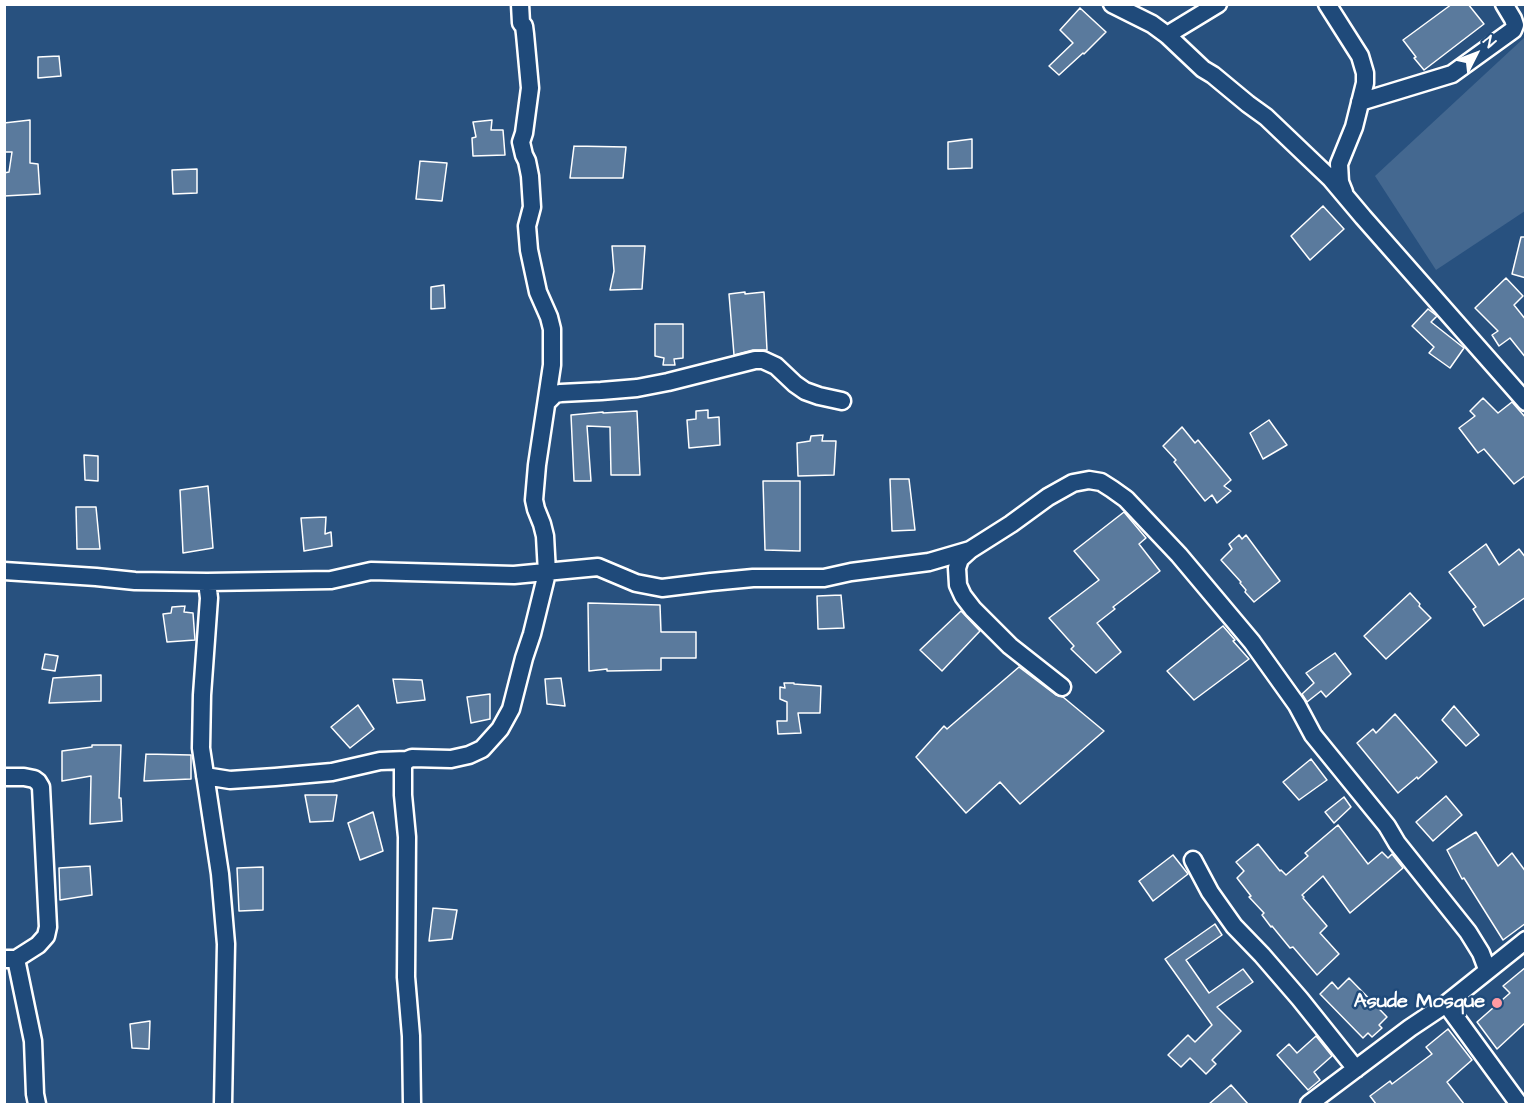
<!DOCTYPE html>
<style>
body{margin:0}
#map{position:relative;width:1530px;height:1109px;overflow:hidden;background:#28517f;font-family:"Architects Daughter",sans-serif}
canvas{display:block}
.frame{position:absolute;inset:0;border:6px solid #fff;pointer-events:none}
.north{position:absolute;left:1446px;top:24px;width:60px;height:60px;-webkit-text-stroke:4px #1f4a7a;paint-order:stroke;rotate:48deg;font-size:16px;font-weight:700;line-height:24px;text-align:center;color:#fff}
.north::after{content:'';display:block;margin:auto;width:21px;height:27px;background:#fff;clip-path:polygon(50% 0,100% 100%,50% 72%,0 100%)}
</style>
<div id="map">
<canvas width="1530" height="1109"></canvas>
<div class="frame"></div>
<div class="north">N</div>
</div>
<script>
const context = document.querySelector('canvas').getContext('2d');
context.lineJoin = 'round';
function fillPath(path, color) { context.fillStyle = color; context.fill(path, 'evenodd'); }
const poly = rows => new Path2D(rows.map(r => 'M' + r).join(''));
function trace(path, color, width, dash) { context.strokeStyle = color; context.lineWidth = width; context.lineCap = dash ? 'butt' : 'round'; context.setLineDash(dash || []); context.stroke(path); }
function label(font, color, halo, rows, align = 'center') {
  context.font = font + ' "Architects Daughter",sans-serif'; context.lineWidth = 5; context.setLineDash([]); context.textBaseline = 'middle'; context.strokeStyle = halo; context.fillStyle = color; for (const [text, x, y, turn = 0] of rows) {
    context.save(); context.translate(x, y); context.rotate((+turn || 0) * Math.PI / 180); context.textAlign = isNaN(turn) ? turn : align; if (halo) context.strokeText(text, 0, 0); context.fillText(text, 0, 0); context.restore();
  }
}
fillPath(poly([
 [1525,37,1525,211,1436,270,1375,176]
]), '#446890');
const building = poly([
 [1452,4,1468,4,1484,24,1424,70,1414,58,1416,57,1403,40,1452,4],
 [1080,8,1106,32,1084,54,1083,53,1059,75,1049,66,1073,43,1060,30,1080,8],
 [59,56,61,76,38,78,38,57,59,56],
 [30,120,30,163,38,164,40,194,4,196,4,173,9,172,12,152,4,152,4,123,30,120],
 [492,120,491,130,503,130,505,155,473,156,472,138,476,137,473,122,492,120],
 [972,139,972,168,948,169,948,142,972,139],
 [574,146,626,147,623,178,570,178,574,146],
 [420,161,447,163,442,201,416,199,420,161],
 [197,169,197,193,173,194,172,170,197,169],
 [1323,206,1344,229,1310,260,1291,236,1323,206],
 [1521,237,1526,237,1526,278,1512,274,1521,237],
 [612,246,645,246,642,289,610,290,614,271,612,246],
 [1506,278,1523,296,1514,305,1526,320,1526,358,1510,338,1499,346,1492,335,1498,331,1475,308,1506,278],
 [444,285,445,308,431,309,431,287,444,285],
 [745,292,745,294,764,292,767,350,753,350,734,355,729,294,745,292],
 [1428,309,1437,316,1431,322,1464,348,1450,368,1429,353,1434,347,1412,326,1428,309],
 [655,324,683,324,683,358,674,359,675,365,663,365,664,358,655,356,655,324],
 [1483,398,1498,413,1512,402,1526,418,1526,475,1514,484,1484,449,1478,453,1459,428,1475,416,1470,411,1483,398],
 [708,410,708,418,719,417,720,445,689,448,687,420,696,419,696,411,708,410],
 [637,411,640,475,611,475,610,427,587,426,591,481,574,481,571,415,603,412,603,413,637,411],
 [1269,420,1287,445,1263,459,1250,433,1269,420],
 [1182,427,1195,443,1198,440,1231,480,1224,486,1231,491,1217,503,1212,495,1205,501,1174,462,1176,460,1163,446,1182,427],
 [823,435,822,441,836,441,834,475,798,476,797,443,810,441,811,436,823,435],
 [84,455,98,456,98,481,85,480,84,455],
 [890,479,909,479,915,530,892,531,890,479],
 [763,481,800,481,800,551,765,550,763,481],
 [208,486,213,548,183,553,180,490,208,486],
 [76,507,96,507,100,549,77,549,76,507],
 [1124,512,1146,538,1139,544,1160,571,1113,607,1115,609,1097,623,1121,652,1096,673,1071,649,1074,646,1049,618,1099,580,1074,551,1124,512],
 [326,517,325,534,331,532,332,546,304,551,301,518,326,517],
 [1239,535,1242,539,1246,535,1280,581,1254,602,1245,592,1246,590,1240,583,1241,582,1221,560,1232,549,1229,544,1239,535],
 [1486,544,1499,565,1519,549,1526,558,1526,597,1484,626,1473,609,1476,607,1449,572,1486,544],
 [1410,593,1420,604,1419,606,1431,618,1386,659,1364,636,1410,593],
 [841,595,844,628,818,629,817,596,841,595],
 [588,603,660,605,661,632,696,632,696,658,661,658,661,670,607,671,607,669,589,671,588,603],
 [185,606,184,612,193,613,195,640,167,642,163,614,171,613,172,607,185,606],
 [961,611,980,631,942,671,920,650,961,611],
 [1223,626,1235,640,1233,641,1249,659,1194,700,1167,671,1223,626],
 [1335,653,1351,674,1326,697,1321,691,1307,702,1302,694,1314,683,1306,673,1335,653],
 [45,654,58,656,55,671,42,669,45,654],
 [1019,667,1056,695,1063,697,1104,731,1020,804,1000,782,966,813,916,757,944,726,947,729,1019,667],
 [101,675,101,701,49,703,53,678,101,675],
 [561,678,565,706,547,704,545,679,561,678],
 [393,679,422,680,425,700,397,703,393,679],
 [784,683,794,683,794,684,821,686,820,713,798,713,801,733,778,734,777,721,787,721,787,702,780,699,780,687,785,688,784,683],
 [490,694,490,719,471,723,467,697,490,694],
 [358,705,374,729,350,748,331,727,358,705],
 [1454,706,1479,735,1466,746,1442,720,1454,706],
 [1395,714,1437,762,1418,779,1417,777,1398,793,1357,743,1373,729,1376,733,1395,714],
 [92,745,121,745,119,798,121,798,122,821,90,824,91,776,62,781,62,751,92,747,92,745],
 [146,754,191,755,191,779,144,781,146,754],
 [1311,759,1327,780,1299,800,1283,782,1311,759],
 [305,795,337,795,333,821,310,822,305,795],
 [1446,796,1462,815,1433,841,1416,822,1446,796],
 [1344,797,1351,807,1334,823,1325,812,1344,797],
 [373,812,383,851,360,860,348,823,373,812],
 [1338,825,1368,864,1382,852,1388,858,1392,854,1403,868,1350,913,1323,876,1302,895,1304,897,1303,898,1327,926,1320,933,1339,954,1317,975,1293,947,1290,948,1272,926,1271,927,1262,915,1264,913,1249,897,1251,896,1237,878,1244,871,1236,862,1258,844,1280,871,1281,870,1286,875,1308,856,1305,853,1338,825],
 [1476,832,1498,866,1512,853,1526,872,1526,923,1503,940,1464,878,1462,879,1447,850,1476,832],
 [1173,855,1188,874,1153,901,1139,881,1173,855],
 [90,866,92,895,60,900,59,868,90,866],
 [263,867,263,910,239,911,237,868,263,867],
 [433,908,457,910,452,939,429,941,433,908],
 [1215,924,1222,935,1186,960,1209,993,1243,969,1253,982,1217,1007,1241,1031,1212,1060,1216,1064,1206,1074,1190,1058,1181,1067,1168,1055,1188,1035,1195,1042,1212,1025,1165,959,1215,924],
 [1526,967,1526,1022,1497,1049,1477,1022,1510,993,1503,986,1526,967],
 [1349,978,1387,1017,1379,1025,1382,1028,1372,1037,1368,1033,1363,1038,1320,994,1332,982,1338,989,1349,978],
 [150,1021,149,1049,132,1048,130,1024,150,1021],
 [1448,1029,1472,1060,1447,1082,1464,1104,1376,1104,1370,1096,1390,1081,1392,1084,1432,1054,1426,1047,1448,1029],
 [1316,1036,1332,1056,1314,1072,1320,1080,1308,1090,1277,1055,1289,1044,1297,1053,1316,1036],
 [1231,1085,1248,1104,1209,1104,1231,1085]
]);
fillPath(building, '#5a7a9d');
trace(building, '#fff', 1.5);
const minor = poly([
 [1112,4,1152,24,1167,35,1203,69,1213,75,1248,104,1266,117,1331,179,1363,217,1526,402],
 [1327,4,1360,56,1365,73,1365,83,1354,127,1339,164,1340,182,1344,192],
 [1167,35,1218,4],
 [1360,102,1452,74,1513,30,1515,25,1513,19,1504,4],
 [547,402,555,394,561,393,601,391,637,388,668,382,755,360,763,360,776,366,795,384,805,391,819,396,842,401],
 [970,550,960,559,957,568,958,585,963,596,973,609,1010,646,1062,687],
 [4,571,96,577,135,581,207,582,331,580,371,571,514,575,598,567,636,583,662,588,711,582,753,578,824,578,851,572,929,562,970,550,1011,524,1048,497,1073,483,1089,480,1101,482,1112,489,1126,499,1179,555,1252,642,1297,705,1313,735,1387,826,1397,843,1468,932,1481,953,1487,969],
 [207,582,209,598,202,695,201,748,220,874,226,944,223,1104],
 [407,760,403,765,403,795,407,837,406,977,411,1036,412,1104],
 [205,776,230,780,275,777,332,772,380,761,407,760,412,758,451,759,469,755,482,749,500,729,511,709,524,658,532,634,547,573,545,536,542,524,536,509,534,500,537,465,552,365,552,329,549,317,538,292,529,250,527,226,532,207,530,176,527,161,524,155,521,142,524,133,530,88,525,34,524,26,521,23,520,4],
 [4,777,24,777,34,779,38,782,41,787,48,927,46,936,38,945,16,959,4,959],
 [1193,860,1210,892,1234,926,1262,955,1300,999,1356,1069],
 [16,959,33,1041,35,1094,37,1104],
 [1446,1004,1519,1104],
 [1309,1104,1410,1028,1446,1004,1526,940]
]);
trace(minor, '#fff', 21);
trace(minor, '#1f4a7a', 16);
for (const [x, y, r, color] of [
 [1497,1003,6,"#ff9aa2"]
]) { const dot = new Path2D(); dot.arc(x, y, r, 0, 2 * Math.PI); context.fillStyle = color; context.fill(dot); trace(dot, '#1f4a7a', 2); }
label('bold 20px', '#fff', '#1f4a7a', [
 ["Asude Mosque",1485,1003]
], 'right');
</script>
